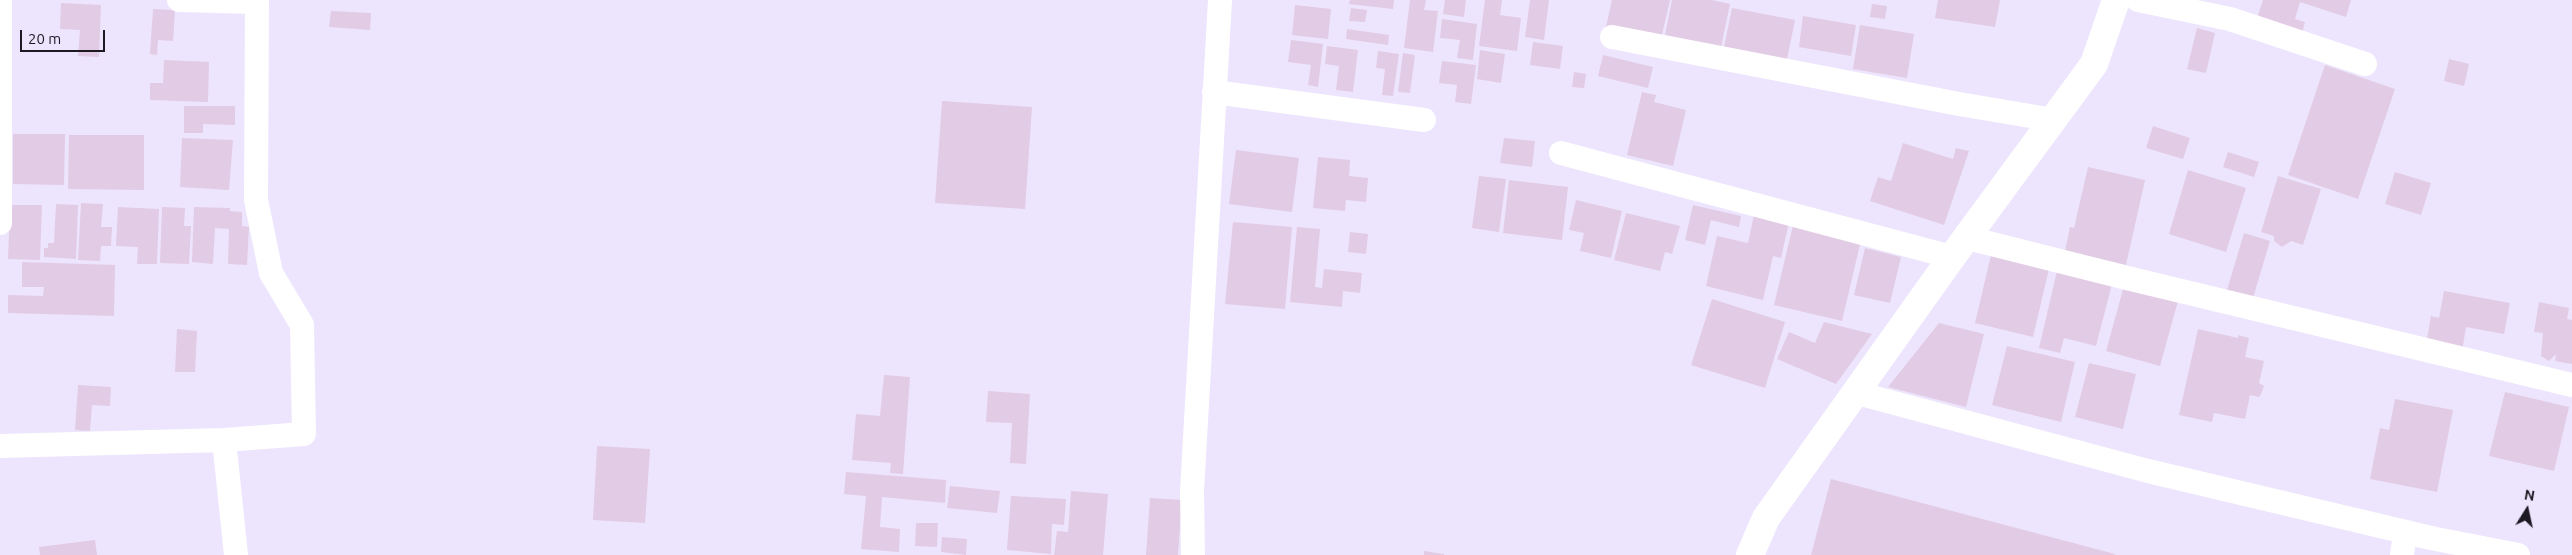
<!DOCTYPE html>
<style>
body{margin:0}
#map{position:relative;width:2572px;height:555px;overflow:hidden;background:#ede5fd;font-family:Ubuntu,sans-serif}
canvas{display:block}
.north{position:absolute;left:2502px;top:485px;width:50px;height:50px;-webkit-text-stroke:4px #ede5fd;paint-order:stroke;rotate:10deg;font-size:14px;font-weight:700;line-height:20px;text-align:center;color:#1d1923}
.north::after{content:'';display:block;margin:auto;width:18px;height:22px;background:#1d1923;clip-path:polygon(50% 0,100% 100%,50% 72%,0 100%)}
.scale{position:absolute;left:20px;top:30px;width:85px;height:22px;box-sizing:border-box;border:2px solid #1d1923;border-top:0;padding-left:6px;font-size:15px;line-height:18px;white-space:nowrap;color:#1d1923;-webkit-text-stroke:4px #ede5fd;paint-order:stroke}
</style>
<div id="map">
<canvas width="2572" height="555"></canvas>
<div class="north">N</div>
<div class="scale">20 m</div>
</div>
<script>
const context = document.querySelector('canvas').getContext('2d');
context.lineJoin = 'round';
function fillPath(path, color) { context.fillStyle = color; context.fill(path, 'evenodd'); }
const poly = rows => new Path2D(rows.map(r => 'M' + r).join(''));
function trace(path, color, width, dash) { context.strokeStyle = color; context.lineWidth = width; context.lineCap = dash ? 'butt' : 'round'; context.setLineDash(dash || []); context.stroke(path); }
fillPath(poly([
 [1350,0,1394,0,1393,9,1349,4],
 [1410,0,1426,0,1424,10,1438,11,1433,52,1404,48],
 [1445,0,1466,0,1464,17,1443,14],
 [1485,0,1502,0,1500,15,1521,18,1517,51,1479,46],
 [1530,0,1549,0,1544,40,1525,37],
 [1612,0,1670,0,1661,39,1606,27],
 [1672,0,1712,0,1730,4,1720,52,1664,40],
 [1938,0,2000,0,1995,27,1935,18],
 [2263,0,2351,0,2346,17,2300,2,2295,19,2305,22,2302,33,2257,19],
 [61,3,101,5,99,57,78,56,80,30,60,29],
 [1872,4,1887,6,1885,19,1870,17],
 [1295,5,1331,9,1328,39,1292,35],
 [1351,8,1367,10,1365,22,1349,21],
 [1732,8,1795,20,1786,64,1723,52],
 [153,9,175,10,173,41,158,40,157,55,150,54],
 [331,11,371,13,370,30,329,27],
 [1803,16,1856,25,1851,56,1799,47],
 [1442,19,1477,24,1473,60,1457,58,1460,40,1440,38],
 [1860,25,1914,34,1907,78,1853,69],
 [2197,28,2215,33,2206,73,2187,69],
 [1347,29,1389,35,1388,45,1346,39],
 [1291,40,1323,44,1318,87,1308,85,1311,65,1288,62],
 [1533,42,1563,46,1560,69,1530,65],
 [1327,46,1358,50,1353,92,1336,90,1339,66,1325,64],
 [1480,50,1505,54,1501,83,1477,79],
 [1378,51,1399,54,1393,96,1382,95,1385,69,1376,68],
 [1403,53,1415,55,1410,93,1398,92],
 [1603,55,1653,67,1648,88,1598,76],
 [2449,59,2469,64,2464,86,2444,81],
 [164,60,209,62,208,102,150,100,150,83,163,83],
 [1442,61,1476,65,1471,104,1455,102,1457,85,1439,83],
 [2325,65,2395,89,2358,199,2288,175],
 [1574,72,1586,74,1584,88,1572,87],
 [1642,92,1656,95,1654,102,1686,110,1673,166,1627,155],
 [942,101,1032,107,1025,209,935,203],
 [184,106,235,106,235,125,203,124,203,133,184,133],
 [2153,126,2190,138,2183,159,2146,148],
 [13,134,65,134,64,185,13,184],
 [69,135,144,135,144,190,68,189],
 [182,138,233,140,229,190,180,187],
 [1504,138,1535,141,1532,167,1500,163],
 [1903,143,1953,159,1956,148,1969,151,1944,225,1870,201,1878,177,1891,181],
 [1236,150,1299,158,1292,212,1229,204],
 [2228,152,2259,162,2254,177,2223,167],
 [1318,157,1350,160,1349,176,1368,178,1366,202,1346,200,1345,211,1313,208],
 [2088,167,2145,180,2126,265,2065,251,2070,227,2074,228],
 [2188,170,2246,188,2226,252,2169,234],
 [2395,172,2431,183,2421,215,2385,204],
 [1479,176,1506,179,1499,232,1472,228],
 [2278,176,2321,189,2303,245,2291,241,2282,247,2274,241,2274,236,2261,232],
 [1509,180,1568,187,1562,240,1503,233],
 [1576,200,1622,211,1611,258,1580,251,1584,233,1569,230],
 [81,203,103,204,101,227,112,227,111,246,101,246,100,261,78,260],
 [56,204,78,205,76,259,44,257,44,248,48,248,48,243,54,243],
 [10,205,42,205,40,260,8,259],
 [1693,205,1741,216,1739,227,1711,220,1705,245,1685,240],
 [118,207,159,209,157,264,137,264,138,247,116,246],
 [162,207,185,208,184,226,191,226,189,264,160,263],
 [194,207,230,208,230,211,242,212,242,226,249,227,247,265,228,264,229,229,215,228,213,264,192,262],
 [1755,210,1790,218,1781,258,1773,256,1763,300,1706,286,1717,236,1748,243],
 [1626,213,1680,226,1672,254,1665,252,1660,271,1614,260],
 [1794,221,1862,236,1842,321,1774,305],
 [1233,222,1292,227,1285,309,1225,304],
 [1297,227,1320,229,1315,287,1322,288,1324,269,1362,273,1360,293,1343,291,1342,307,1290,302],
 [1350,232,1368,234,1366,254,1348,252],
 [2244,233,2270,241,2253,298,2227,290],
 [1865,248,1901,257,1890,303,1854,295],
 [1991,255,2049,269,2033,337,1975,323],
 [22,262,115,265,114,316,8,313,8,295,43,296,44,287,22,287],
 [2057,271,2112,284,2096,346,2064,338,2060,353,2039,348],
 [2124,286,2178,301,2160,366,2106,351],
 [2444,291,2510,303,2504,334,2466,327,2462,351,2426,345,2431,316,2439,318],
 [1712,299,1785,322,1765,388,1691,365],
 [2539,302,2569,308,2567,319,2572,320,2572,364,2555,361,2556,354,2549,361,2541,356,2543,333,2534,332],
 [1824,322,1872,334,1836,384,1777,359,1789,332,1815,343],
 [1939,323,1984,334,1966,407,1888,387],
 [177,329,197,331,195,372,175,372],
 [2198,329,2238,338,2238,335,2249,338,2245,357,2264,361,2259,383,2264,386,2261,394,2259,397,2250,395,2245,419,2214,413,2212,422,2179,415],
 [2007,346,2075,362,2061,422,1992,405],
 [2089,363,2136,374,2123,429,2075,417],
 [884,375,910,377,903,474,890,473,891,463,852,460,856,414,880,416],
 [78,385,111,387,110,406,92,405,90,431,75,430],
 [988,391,1030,394,1026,464,1010,463,1012,423,986,422],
 [2505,392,2569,407,2554,471,2489,456],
 [2395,399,2453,410,2437,492,2370,479,2380,428,2389,430],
 [597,446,650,449,645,523,593,520],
 [846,472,946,480,945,503,882,497,880,527,900,529,899,552,861,549,866,496,844,494],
 [1831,479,2115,554,2115,555,1811,555],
 [950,486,1000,491,997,513,947,508],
 [1071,491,1108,494,1103,555,1054,555,1057,531,1068,532],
 [1011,496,1066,499,1064,525,1052,524,1051,554,1007,550],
 [1150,498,1182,500,1178,555,1146,555],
 [916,523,938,523,937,547,915,546],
 [942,537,967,539,966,555,941,552],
 [95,540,97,555,40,555,39,547],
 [1424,551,1444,554,1444,555,1424,555]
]), '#e2cbe4');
trace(poly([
 [179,0,257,2,256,200,271,273,302,325,304,434,224,440],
 [2138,0,2230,19,2365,64],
 [1612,37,1959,104,2054,120],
 [1214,92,1424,120],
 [1561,153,1952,257],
 [0,223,0,0],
 [1968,238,2127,278,2572,385],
 [1857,393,2148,471,2431,538,2518,555],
 [0,446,224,440,236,555],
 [1193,555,1192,491,1220,0],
 [2402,555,2405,532]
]), '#fff', 24);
trace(poly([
 [1750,555,1766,518,1952,257,2094,64,2116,0]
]), '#fff', 28);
</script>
